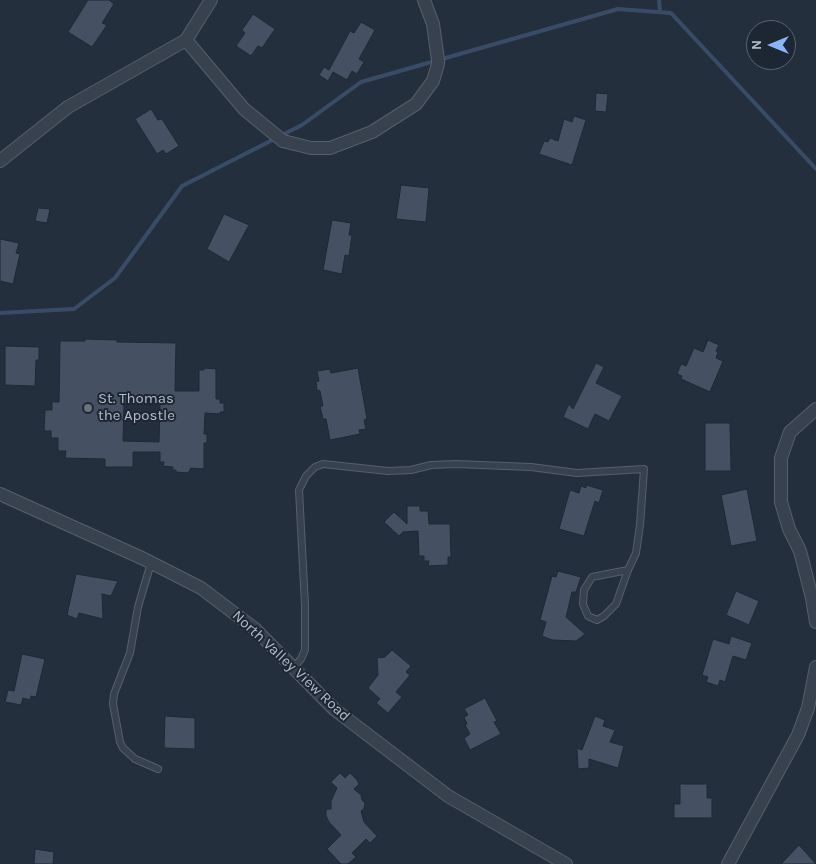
<!DOCTYPE html>
<style>
body{margin:0}
#map{position:relative;width:816px;height:864px;overflow:hidden;background:#242f3e;font-family:Karla,sans-serif}
canvas{display:block}
.north{position:absolute;left:746px;top:20px;width:50px;height:50px;box-sizing:border-box;background:#1d2633;border:1px solid #59626f;border-radius:50%;rotate:270deg;font-size:14px;font-weight:700;line-height:20px;text-align:center;color:#b4bcc9}
.north::after{content:'';display:block;margin:auto;width:18px;height:22px;background:#8ab4f8;clip-path:polygon(50% 0,100% 100%,50% 72%,0 100%)}
</style>
<div id="map">
<canvas width="816" height="864"></canvas>
<div class="north">N</div>
</div>
<script>
const context = document.querySelector('canvas').getContext('2d');
context.lineJoin = 'round';
const poly = rows => new Path2D(rows.map(r => 'M' + r).join(''));
function trace(path, color, width, dash) { context.strokeStyle = color; context.lineWidth = width; context.lineCap = dash ? 'butt' : 'round'; context.setLineDash(dash || []); context.stroke(path); }
function fillPath(path, color) { context.fillStyle = color; context.fill(path, 'evenodd'); }
function label(font, color, halo, rows, align = 'center') {
  context.font = font + ' Karla,sans-serif'; context.lineWidth = 4; context.setLineDash([]); context.textBaseline = 'middle'; context.strokeStyle = halo; context.fillStyle = color; for (const [text, x, y, turn = 0] of rows) {
    context.save(); context.translate(x, y); context.rotate((+turn || 0) * Math.PI / 180); context.textAlign = isNaN(turn) ? turn : align; if (halo) context.strokeText(text, 0, 0); context.fillText(text, 0, 0); context.restore();
  }
}
trace(poly([
 [659,0,660,12],
 [0,313,74,309,115,278,182,186,302,125,361,82,618,9,671,13,816,169]
]), '#394c67', 4);
const building = poly([
 [88,0,109,0,114,4,102,23,107,25,92,47,68,32,88,0],
 [253,14,275,29,262,48,258,46,251,56,236,46,245,33,242,30,253,14],
 [361,22,375,30,359,59,364,62,357,74,352,71,347,80,333,72,328,81,319,75,324,67,329,70,350,31,354,33,361,22],
 [596,93,608,94,606,112,595,111,596,93],
 [151,109,158,120,162,119,179,146,166,154,163,150,157,154,135,119,151,109],
 [574,116,586,120,572,165,539,154,544,141,548,142,550,138,558,141,564,119,572,122,574,116],
 [401,185,429,188,426,222,396,219,401,185],
 [38,208,50,209,47,223,35,221,38,208],
 [224,214,249,225,229,262,207,249,224,214],
 [332,220,351,223,349,235,352,235,349,256,345,255,342,274,323,270,332,220],
 [0,239,19,243,16,253,20,254,13,284,0,281,0,239],
 [85,339,117,340,117,342,176,343,175,391,199,391,199,370,204,370,204,368,216,369,216,399,220,399,220,403,224,403,224,412,220,412,220,414,205,413,204,434,207,434,207,443,204,443,204,469,191,468,188,473,176,472,176,470,173,470,173,467,163,466,164,462,160,462,160,452,133,452,133,467,105,467,105,459,65,458,66,451,58,451,58,438,51,438,51,431,44,431,45,410,52,410,52,402,59,402,60,341,85,341,85,339],
 [124,404,160,405,159,442,123,441,124,404],
 [708,340,719,345,716,351,718,352,716,358,723,361,710,392,681,379,682,376,677,374,681,364,686,366,694,348,703,352,708,340],
 [5,346,39,347,39,360,36,360,35,386,5,385,5,346],
 [596,363,604,367,596,383,622,396,609,421,595,414,588,429,563,417,569,404,573,409,596,363],
 [358,368,367,419,364,420,366,429,359,430,360,434,330,440,326,419,323,419,320,406,323,406,320,391,317,390,316,382,319,381,317,371,330,369,331,373,358,368],
 [705,423,730,423,731,471,705,471,705,423],
 [586,485,603,490,599,503,595,501,584,536,559,529,570,490,579,493,581,486,586,488,586,485],
 [747,489,757,541,731,546,721,495,747,489],
 [407,506,420,506,420,511,428,511,429,524,450,524,451,557,448,557,448,565,428,566,429,561,424,561,424,556,419,556,418,531,403,532,399,536,384,522,394,512,407,524,407,506],
 [558,571,581,577,576,592,572,592,566,617,585,634,576,641,552,640,542,636,546,622,540,620,552,576,556,577,558,571],
 [76,574,118,581,111,596,102,594,103,619,79,613,77,619,67,615,76,574],
 [736,591,759,601,749,625,726,615,736,591],
 [731,636,752,643,746,660,733,656,725,682,720,680,718,686,706,682,708,677,702,675,713,639,729,644,731,636],
 [392,650,411,666,406,672,410,675,396,692,402,697,388,713,376,703,380,699,368,688,378,675,377,658,385,657,392,650],
 [22,654,45,659,36,697,31,696,30,700,23,698,21,705,5,702,8,690,14,691,22,654],
 [485,698,497,721,494,722,501,734,470,750,464,738,470,734,465,725,467,724,464,717,468,715,464,709,485,698],
 [165,716,195,718,195,749,164,748,165,716],
 [595,716,605,720,603,726,615,730,610,742,624,746,618,768,589,759,589,768,578,769,577,748,582,750,595,716],
 [340,773,345,778,350,773,357,780,359,784,354,789,361,795,362,800,365,803,364,809,361,811,364,822,377,836,370,843,366,839,352,853,356,857,348,864,341,864,327,849,341,835,329,822,326,816,326,809,331,809,331,801,337,788,331,782,340,773],
 [680,784,707,784,707,798,712,798,712,818,674,818,674,804,680,804,680,784],
 [799,845,816,864,781,864,799,845],
 [35,849,54,852,53,864,34,864,35,849]
]);
fillPath(building, '#455162');
trace(building, '#1f2835', 1);
const service = poly([
 [151,563,138,607,130,653,114,694,113,704,120,742,123,748,135,759,158,769],
 [293,668,301,659,305,650,305,605,299,490,306,476,315,467,323,464,388,471,411,470,431,465,456,464,531,467,577,473,644,469,640,525,636,553,628,570,616,604,604,616,597,620,588,616,583,604,584,590,592,577,628,570]
]);
const minor = poly([
 [186,40,244,109,283,141,311,148,330,148,372,132,416,104,433,81,438,64,438,60,433,24,424,0],
 [0,161,68,107,186,40,211,0],
 [816,409,790,432,781,458,781,502,789,529,800,551,812,598,816,622],
 [0,494,144,559,201,588,255,629,334,709,448,796,566,864],
 [728,864,798,735,808,708,816,667]
]);
trace(service, '#565f6c', 8);
trace(minor, '#565f6c', 14);
trace(service, '#38414e', 6);
trace(minor, '#38414e', 12);
for (const [x, y, r, color] of [
 [88,408,5,"#6b7280"]
]) { const dot = new Path2D(); dot.arc(x, y, r, 0, 2 * Math.PI); context.fillStyle = color; context.fill(dot); trace(dot, '#1d2633', 2); }
label('15px', '#b4bcc9', '#1d2633', [
 ["St. Thomas",98,399],
 ["the Apostle",98,416]
], 'left');
label('15px', '#b4bcc9', '#1d2633', [
 ["North Valley View Road",291,666,43]
]);
</script>
